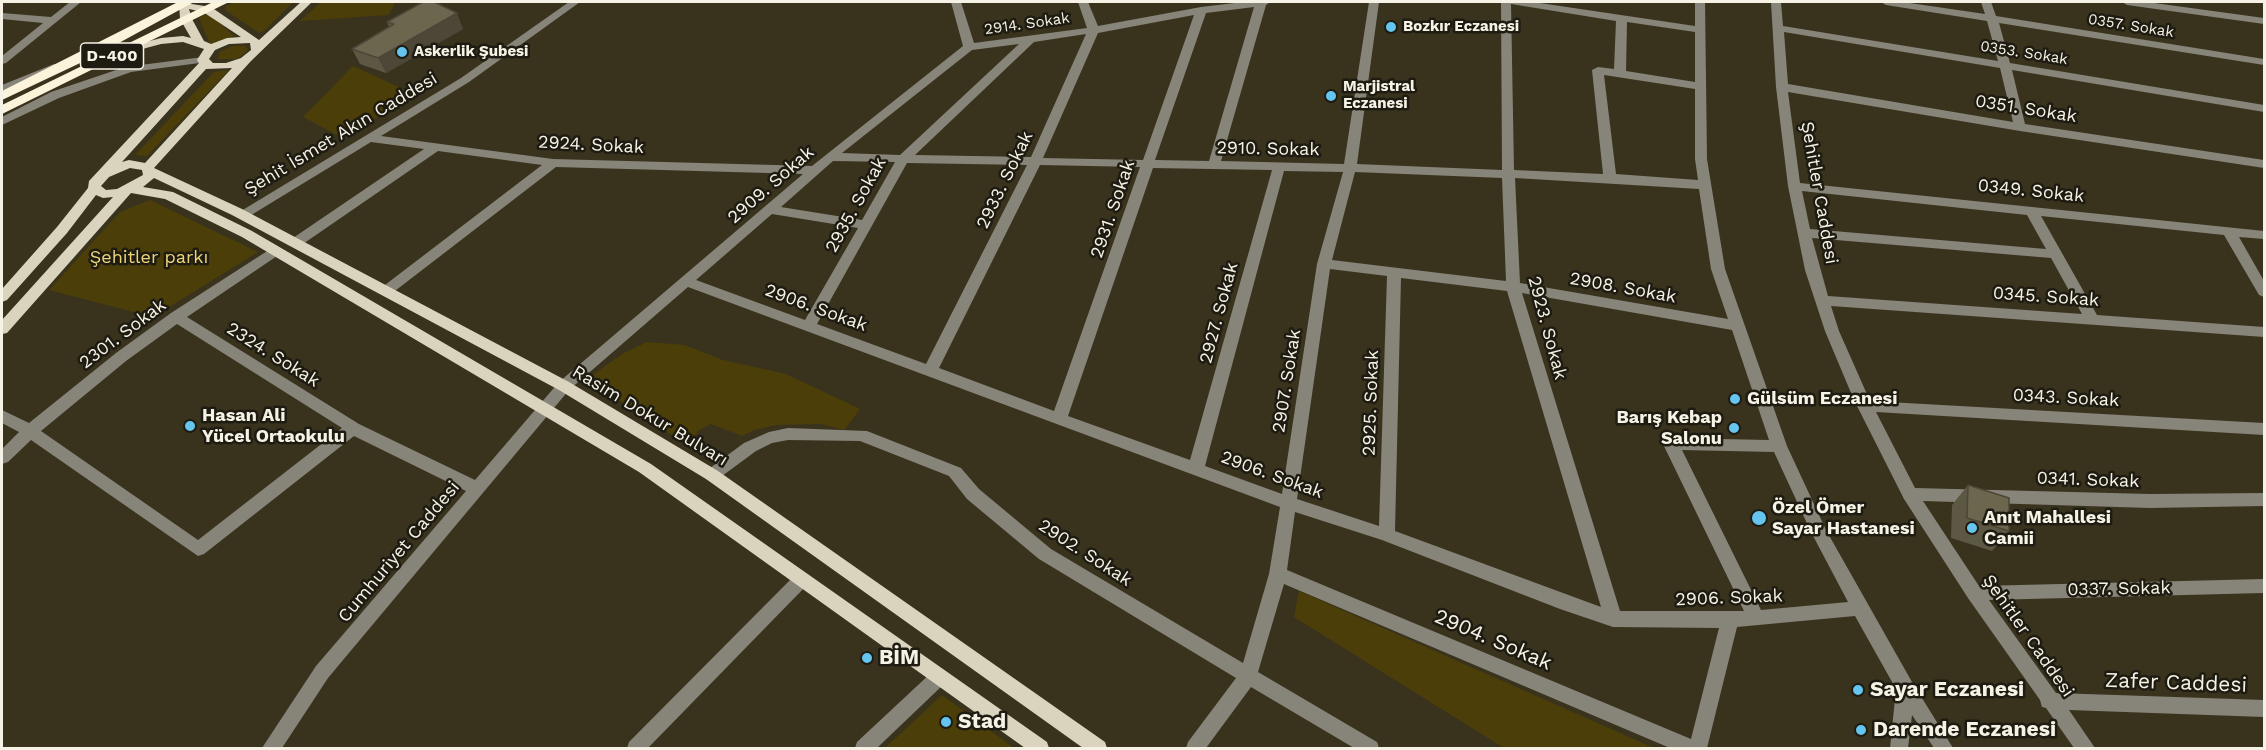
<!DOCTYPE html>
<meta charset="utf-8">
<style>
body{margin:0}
#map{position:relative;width:2266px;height:750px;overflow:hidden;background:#39331e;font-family:"Work Sans",sans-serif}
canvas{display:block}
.frame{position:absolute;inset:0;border:3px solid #f6f2e5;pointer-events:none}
</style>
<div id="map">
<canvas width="2266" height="750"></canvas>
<div class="frame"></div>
</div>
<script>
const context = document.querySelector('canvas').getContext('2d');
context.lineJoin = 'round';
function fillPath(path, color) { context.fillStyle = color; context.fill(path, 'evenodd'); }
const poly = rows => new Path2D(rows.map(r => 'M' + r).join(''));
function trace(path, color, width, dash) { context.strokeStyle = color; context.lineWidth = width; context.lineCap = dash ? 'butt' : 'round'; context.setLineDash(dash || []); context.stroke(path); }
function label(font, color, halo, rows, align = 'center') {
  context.font = font + ' "Work Sans",sans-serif'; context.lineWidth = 5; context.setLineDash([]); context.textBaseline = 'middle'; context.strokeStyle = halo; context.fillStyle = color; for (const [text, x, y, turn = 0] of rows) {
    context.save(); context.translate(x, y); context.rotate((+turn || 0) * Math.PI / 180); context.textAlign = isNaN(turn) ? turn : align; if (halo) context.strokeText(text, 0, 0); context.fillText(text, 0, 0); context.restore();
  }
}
fillPath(poly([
 [235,2,293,2,264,31,259,33,225,10,226,6],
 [321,2,396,2,388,15,300,21],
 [203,15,210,15,234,36,210,44,199,18],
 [232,46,245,46,248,49,244,54,236,59,218,59,219,52],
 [353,66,414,94,343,138,303,117],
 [229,70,147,156,135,155,214,72],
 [150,200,258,252,153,317,49,290,120,212],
 [647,342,685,345,723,360,786,374,860,409,844,430,821,424,776,425,754,430,742,436,711,424,698,431,689,446,595,385,591,376,622,354],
 [1299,591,1654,748,1504,748,1294,617],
 [942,695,1014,748,885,748]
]), '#4b3e09');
fillPath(poly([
 [70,2,81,2,6,63,2,64,2,56,43,23,2,19,2,13,51,17,70,2],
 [569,2,580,2,469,82,381,136,553,159,812,166,963,46,951,2,961,2,974,43,1087,28,1078,2,1088,2,1098,26,1201,7,1243,2,1270,2,1266,5,1221,161,1344,164,1369,2,1379,2,1357,164,1502,170,1501,2,1533,2,1695,26,1695,2,1705,2,1707,159,1725,269,1787,446,1826,530,1912,682,1953,748,1934,748,1912,715,1908,748,1890,748,1896,689,1855,616,1737,627,1707,748,1670,748,1284,584,1258,672,1377,742,1379,748,1354,748,1251,687,1206,748,1186,748,1188,742,1236,678,1039,559,967,499,949,476,860,441,788,440,772,443,756,451,718,479,712,481,706,479,704,475,706,471,744,443,769,432,788,428,867,431,961,468,979,489,1051,549,1243,663,1269,574,1280,507,688,287,569,390,328,678,282,748,262,748,316,666,466,491,354,436,204,554,198,556,31,440,8,462,2,464,2,449,19,432,2,423,2,410,29,423,116,353,171,313,275,246,280,248,282,251,280,254,187,317,359,424,475,480,559,382,803,174,556,167,391,294,386,296,381,294,379,291,381,288,542,165,438,151,300,246,290,246,288,243,290,240,424,149,371,142,248,217,243,218,236,214,461,78,569,2],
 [1511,4,1616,21,1614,69,1598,67,1592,70,1603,174,1514,170,1511,4],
 [1254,7,1209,161,1155,160,1206,13,1254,7],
 [1194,15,1143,160,1043,158,1098,33,1194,15],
 [1627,22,1695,32,1695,82,1626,71,1627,22],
 [1086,34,1031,157,915,155,1034,42,1086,34],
 [1019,44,900,155,842,153,972,50,1019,44],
 [1604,75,1695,89,1695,159,1698,180,1616,174,1604,75],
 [833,161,895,162,862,220,781,207,833,161],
 [907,163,1027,165,926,364,817,324,907,163],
 [1040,165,1140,167,1054,411,939,368,1040,165],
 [1153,168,1272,170,1190,460,1068,416,1153,168],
 [1284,171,1343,172,1317,264,1282,494,1205,466,1284,171],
 [1355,172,1502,178,1506,281,1332,260,1355,172],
 [1515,178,1699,189,1711,269,1728,319,1520,283,1515,178],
 [772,214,858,228,805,320,696,280,772,214],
 [1330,269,1387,276,1379,526,1297,499,1330,269],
 [1401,278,1507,291,1601,607,1395,531,1401,278],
 [1522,293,1732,330,1769,440,1671,438,1665,440,1663,444,1744,611,1620,611,1522,293],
 [177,324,342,428,198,540,41,431,126,361,177,324],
 [1682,450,1774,452,1811,532,1848,602,1761,610,1682,450],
 [1295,512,1382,540,1560,609,1613,627,1719,628,1691,739,1287,570,1295,512],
 [1771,2,1781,2,1783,26,1998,61,1987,21,1886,5,1881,2,1903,2,1985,14,1981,2,1991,2,1996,16,2264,59,2264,65,1999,23,2010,63,2264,105,2264,112,2012,70,2025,124,2264,160,2264,168,2020,131,1788,92,1800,183,2264,231,2264,239,2239,237,2264,281,2264,297,2259,295,2224,235,2041,216,2097,315,2264,327,2264,337,1831,306,1839,331,1870,401,2264,423,2264,435,1876,412,1915,488,2150,494,2264,493,2264,506,2150,508,1923,501,1979,586,2264,579,2264,593,1989,600,2056,693,2264,700,2264,717,2069,710,2095,748,2074,748,2046,708,2042,707,2040,700,1968,598,1904,499,1854,400,1825,331,1805,270,1788,186,1776,87,1771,2],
 [1784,32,2000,68,2013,122,1788,84,1784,32],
 [1802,191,2027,215,2046,249,1810,229,1802,191],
 [1812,238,2051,258,2082,314,1828,296,1812,238],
 [2122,2,2147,2,2264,18,2264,24,2127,5,2122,2],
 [203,57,207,58,207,62,131,72,59,98,2,125,2,117,51,92,125,67,203,57],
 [54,64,58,65,58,69,2,92,2,85,54,64],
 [801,573,807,575,810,580,807,585,648,748,627,748,629,742,795,575,801,573],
 [938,670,944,672,947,678,944,684,877,748,855,748,857,742,932,672,938,670]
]), '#878479');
fillPath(poly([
 [179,2,211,7,259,40,301,2,312,2,251,61,154,168,242,209,569,382,718,471,1105,742,1107,748,1083,748,706,479,559,390,232,215,154,178,143,187,173,192,252,231,651,464,1047,742,1049,748,1025,748,639,472,242,237,165,199,131,193,7,333,2,334,2,320,113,197,103,198,96,195,67,233,7,300,2,302,2,289,57,227,88,188,89,181,199,63,197,60,204,49,183,42,161,44,120,55,114,52,116,50,161,38,183,36,191,38,180,19,179,2],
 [189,9,203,12,241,37,227,38,211,44,204,41,192,19,189,9],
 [229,44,250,43,251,50,241,58,226,63,213,63,209,59,215,50,229,44],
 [232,68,145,163,129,160,122,162,206,69,232,68],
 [130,168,142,170,143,175,117,189,106,190,101,186,109,177,130,168]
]), '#dad4be');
fillPath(poly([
 [178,2,194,2,95,56,2,100,2,91,178,2],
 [213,2,229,2,2,114,2,105,213,2]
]), '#fbf4da');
fillPath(poly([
 [387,22,463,29,386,73,360,64,352,49,389,27],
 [1968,485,2009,531,1992,551,1951,538,1952,505]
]), '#5d5844');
fillPath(poly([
 [457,13,463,29,386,73,378,58]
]), '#4c4737');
const building = poly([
 [423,2,434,2,457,13,378,58,352,49,394,24,387,22,423,2],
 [1968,485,2009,498,2009,531,1967,518,1968,485]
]);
fillPath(building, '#6c664f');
trace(building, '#4c4737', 1.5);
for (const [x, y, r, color] of [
 [1391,27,6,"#65c5ef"],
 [402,52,6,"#65c5ef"],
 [1331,96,6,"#65c5ef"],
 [1735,399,6,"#65c5ef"],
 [190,426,6,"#65c5ef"],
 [1734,428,6,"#65c5ef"],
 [1759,518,8,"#65c5ef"],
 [1972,528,6,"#65c5ef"],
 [867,658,6,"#65c5ef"],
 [1858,690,6,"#65c5ef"],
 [946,722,6,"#65c5ef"],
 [1861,730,6,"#65c5ef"]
]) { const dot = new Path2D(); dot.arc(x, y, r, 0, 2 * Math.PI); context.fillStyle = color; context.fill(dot); trace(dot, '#1e1b12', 2); }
label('15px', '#f6f2e5', '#1e1b12', [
 ["2914. Sokak",1027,24,-8],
 ["0357. Sokak",2131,26,9],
 ["0353. Sokak",2024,53,9]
]);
label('bold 15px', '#f6f2e5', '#1e1b12', [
 ["Bozkır Eczanesi",1403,27],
 ["Askerlik Şubesi",414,52],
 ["Marjistral",1343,87],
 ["Eczanesi",1343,104]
], 'left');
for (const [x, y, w] of [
 [112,56,63]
]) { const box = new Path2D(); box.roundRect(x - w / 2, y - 13, w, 26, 4.5); context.fillStyle = '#1e1b12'; context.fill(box); trace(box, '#f6f2e5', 1.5); }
label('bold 16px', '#f6f2e5', null, [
 ["D-400",112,56]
]);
label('18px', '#f6f2e5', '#1e1b12', [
 ["0351. Sokak",2026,109,9],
 ["Şehit İsmet Akın Caddesi",341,134,-31],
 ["2924. Sokak",591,145,3],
 ["2910. Sokak",1268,149,1],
 ["2933. Sokak",1005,180,-64],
 ["2909. Sokak",771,185,-41],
 ["0349. Sokak",2031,191,6],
 ["Şehitler Caddesi",1819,193,80],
 ["2935. Sokak",856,205,-61],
 ["2931. Sokak",1113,209,-71],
 ["2908. Sokak",1623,288,10],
 ["0345. Sokak",2046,297,4],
 ["2906. Sokak",816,308,20],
 ["2927. Sokak",1219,313,-75],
 ["2923. Sokak",1547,328,75],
 ["2301. Sokak",123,334,-37],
 ["2324. Sokak",273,355,32],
 ["2907. Sokak",1287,381,-81],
 ["0343. Sokak",2066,398,3],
 ["2925. Sokak",1371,403,-88],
 ["Rasim Dokur Bulvarı",650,416,31],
 ["2906. Sokak",1272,475,20],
 ["0341. Sokak",2088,480,2],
 ["Cumhuriyet Caddesi",399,552,-50],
 ["2902. Sokak",1085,553,33],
 ["0337. Sokak",2119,589,-1],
 ["2906. Sokak",1729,598,-2],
 ["Şehitler Caddesi",2028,636,55]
]);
label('18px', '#efd579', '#1e1b12', [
 ["Şehitler parkı",149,258]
]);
label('bold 18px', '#f6f2e5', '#1e1b12', [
 ["Gülsüm Eczanesi",1747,399],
 ["Hasan Ali",202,416],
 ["Yücel Ortaokulu",202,437],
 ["Barış Kebap",1722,418,"right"],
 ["Salonu",1722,439,"right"],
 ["Özel Ömer",1772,508],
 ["Sayar Hastanesi",1772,529],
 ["Anıt Mahallesi",1984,518],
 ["Camii",1984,539]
], 'left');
label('21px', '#f6f2e5', '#1e1b12', [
 ["2904. Sokak",1493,640,23],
 ["Zafer Caddesi",2176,683,2]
]);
label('bold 21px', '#f6f2e5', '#1e1b12', [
 ["BİM",879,658],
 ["Sayar Eczanesi",1870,690],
 ["Stad",958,722],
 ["Darende Eczanesi",1873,730]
], 'left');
</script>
